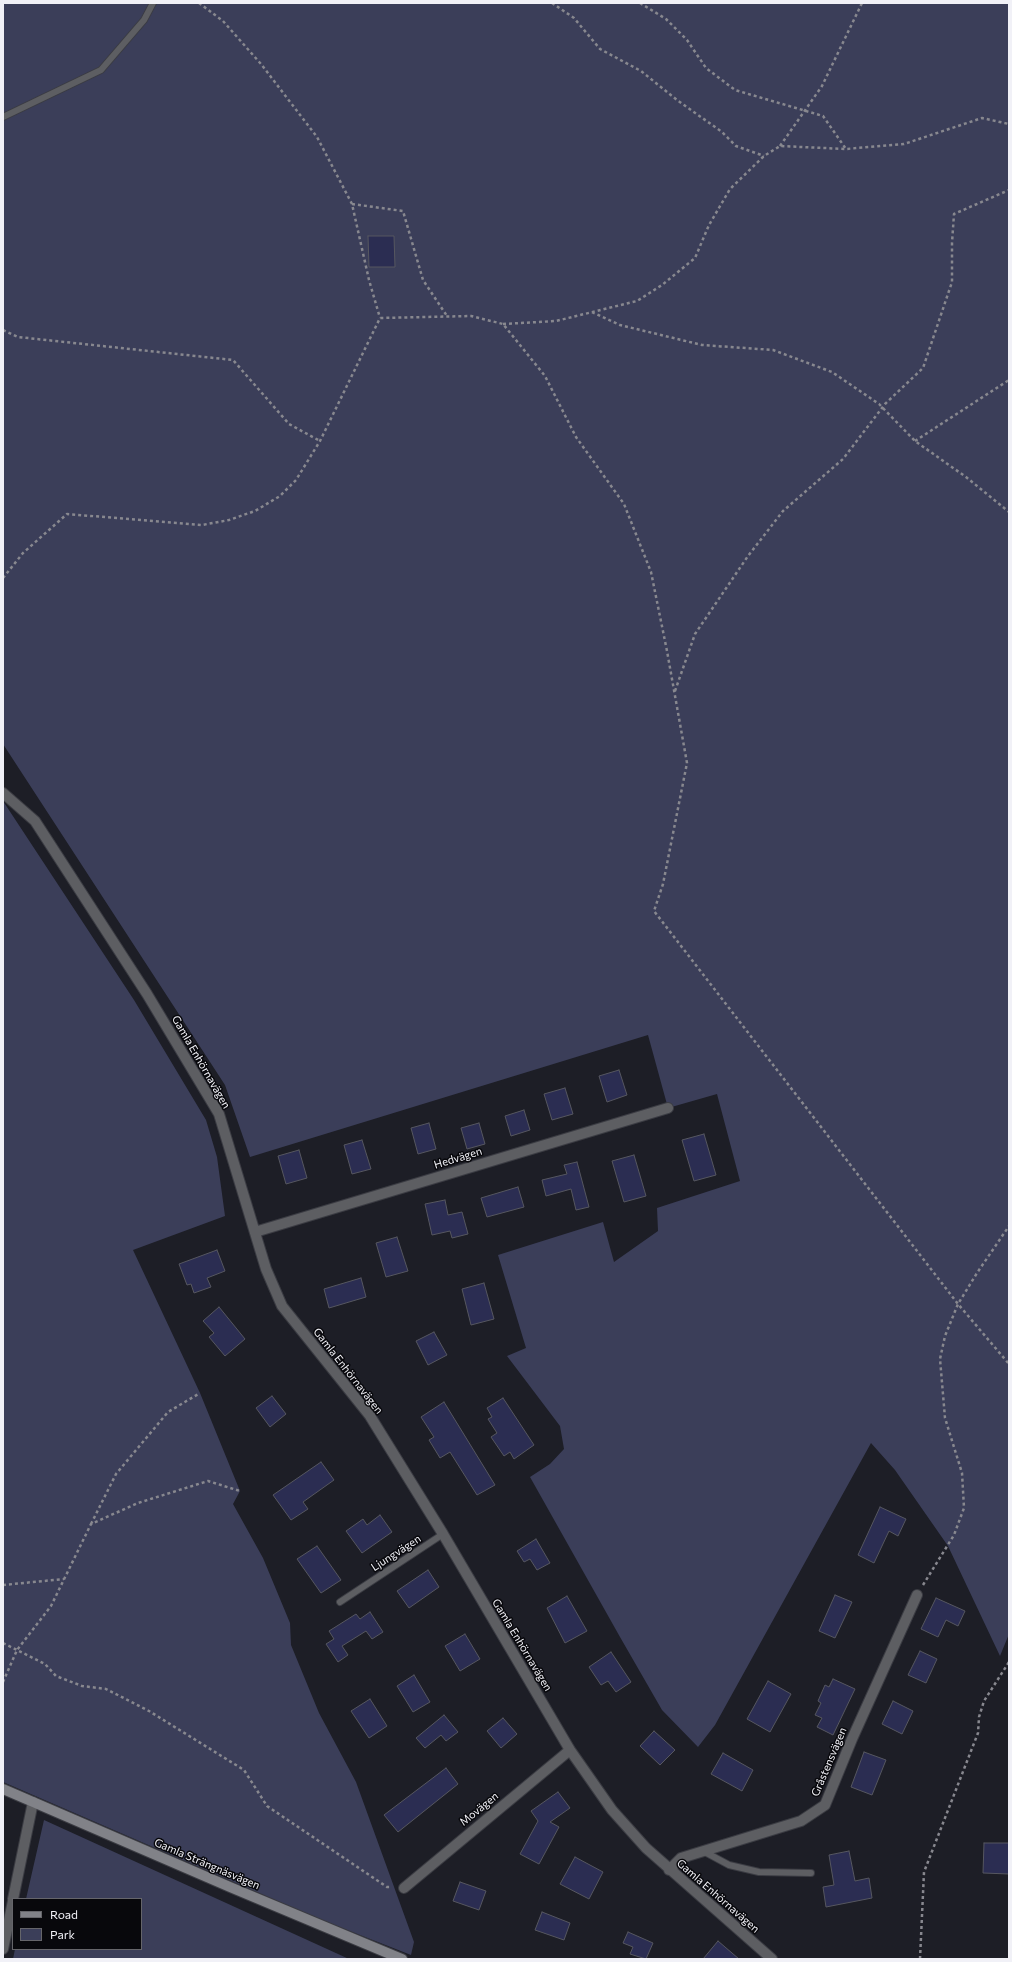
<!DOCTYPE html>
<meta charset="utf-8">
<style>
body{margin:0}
#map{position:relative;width:1012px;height:1962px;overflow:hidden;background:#1d1e26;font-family:Commissioner,sans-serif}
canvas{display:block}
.frame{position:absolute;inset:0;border:4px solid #f1f1f7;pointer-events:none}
.legend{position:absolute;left:12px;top:1898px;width:130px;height:52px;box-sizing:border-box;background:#08080c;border:1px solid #65656a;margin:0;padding:5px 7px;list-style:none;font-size:12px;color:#f1f1f7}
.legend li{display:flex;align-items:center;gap:8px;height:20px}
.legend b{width:20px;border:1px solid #65656a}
</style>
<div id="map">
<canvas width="1012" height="1962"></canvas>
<div class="frame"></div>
<ul class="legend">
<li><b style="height:5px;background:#818288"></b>Road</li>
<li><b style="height:11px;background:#3b3e59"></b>Park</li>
</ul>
</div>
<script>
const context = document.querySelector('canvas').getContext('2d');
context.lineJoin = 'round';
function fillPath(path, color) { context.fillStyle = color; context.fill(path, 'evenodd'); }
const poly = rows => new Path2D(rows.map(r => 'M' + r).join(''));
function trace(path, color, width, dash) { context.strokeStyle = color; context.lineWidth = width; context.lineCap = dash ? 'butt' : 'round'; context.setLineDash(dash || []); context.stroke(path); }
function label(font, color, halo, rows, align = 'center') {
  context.font = font + ' Commissioner,sans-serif'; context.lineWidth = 3; context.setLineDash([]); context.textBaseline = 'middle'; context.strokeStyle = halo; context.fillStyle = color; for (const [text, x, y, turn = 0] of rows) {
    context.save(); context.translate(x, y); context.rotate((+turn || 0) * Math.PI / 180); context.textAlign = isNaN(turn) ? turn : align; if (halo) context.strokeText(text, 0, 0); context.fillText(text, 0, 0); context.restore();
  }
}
fillPath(poly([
 [3,3,1009,3,1009,1634,1000,1656,948,1546,895,1470,871,1443,715,1725,698,1747,662,1710,620,1637,530,1477,550,1464,564,1449,560,1426,507,1356,526,1348,498,1255,603,1222,614,1262,658,1231,657,1208,740,1181,717,1094,668,1108,648,1035,250,1157,225,1085,3,744],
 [3,801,134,1000,206,1120,217,1157,225,1216,133,1250,200,1393,240,1491,233,1504,263,1558,290,1623,291,1645,319,1713,356,1782,414,1942,411,1955,319,1919,3,1782],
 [44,1820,349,1959,13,1959,15,1949,141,1949,141,1899,26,1899]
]), '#3b3e59');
const building = poly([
 [368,236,394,236,395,267,369,267,368,236],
 [619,1070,627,1095,607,1102,599,1076,619,1070],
 [565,1088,573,1114,552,1120,544,1094,565,1088],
 [524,1110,530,1130,511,1136,505,1116,524,1110],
 [429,1123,436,1149,418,1154,411,1128,429,1123],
 [479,1123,485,1144,467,1149,461,1128,479,1123],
 [704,1134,716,1175,694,1181,682,1140,704,1134],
 [362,1140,371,1169,352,1174,344,1145,362,1140],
 [299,1150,307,1178,286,1184,278,1156,299,1150],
 [634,1155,646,1196,624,1202,612,1161,634,1155],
 [577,1162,589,1207,576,1210,571,1189,546,1196,542,1180,567,1174,564,1165,577,1162],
 [518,1187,524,1207,487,1217,481,1198,518,1187],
 [445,1200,448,1215,462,1212,468,1234,452,1238,450,1231,432,1235,425,1204,445,1200],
 [397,1237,408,1271,386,1277,376,1243,397,1237],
 [217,1250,225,1271,207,1278,211,1287,194,1293,191,1284,187,1285,179,1264,217,1250],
 [361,1278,366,1297,329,1308,324,1289,361,1278],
 [484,1283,494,1319,471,1325,462,1289,484,1283],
 [219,1307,245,1339,225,1356,209,1337,214,1333,203,1321,219,1307],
 [434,1332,447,1355,428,1365,416,1341,434,1332],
 [272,1396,286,1414,270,1427,256,1408,272,1396],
 [503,1398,534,1445,514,1459,510,1452,504,1456,491,1437,497,1433,488,1419,492,1417,487,1408,503,1398],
 [444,1402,495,1485,477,1495,450,1452,440,1458,429,1440,434,1437,421,1417,444,1402],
 [321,1462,334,1480,303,1502,308,1509,291,1520,273,1495,321,1462],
 [880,1507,906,1519,898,1536,889,1531,874,1563,858,1555,880,1507],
 [380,1515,392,1532,362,1553,346,1531,363,1519,367,1525,380,1515],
 [536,1539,550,1563,537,1570,530,1559,524,1562,517,1551,536,1539],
 [317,1546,341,1580,321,1593,297,1559,317,1546],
 [428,1570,439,1587,409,1608,397,1591,428,1570],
 [835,1595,852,1602,835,1638,819,1631,835,1595],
 [567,1596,587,1631,565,1643,547,1608,567,1596],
 [936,1598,965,1611,958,1626,946,1620,938,1637,921,1629,936,1598],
 [370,1612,383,1632,372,1639,366,1631,342,1646,348,1655,338,1662,326,1644,334,1639,329,1631,356,1614,360,1619,370,1612],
 [465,1634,480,1659,460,1671,445,1646,465,1634],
 [920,1651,937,1659,926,1683,908,1675,920,1651],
 [611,1652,631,1682,616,1692,608,1681,601,1685,589,1667,611,1652],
 [414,1675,430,1702,413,1712,397,1686,414,1675],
 [833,1679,855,1689,833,1735,817,1727,822,1718,815,1715,821,1703,818,1701,825,1685,829,1687,833,1679],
 [768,1681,791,1694,770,1732,747,1719,768,1681],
 [370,1699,387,1726,369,1738,351,1711,370,1699],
 [893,1701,913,1711,902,1734,882,1724,893,1701],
 [444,1715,458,1732,446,1741,441,1735,425,1748,416,1738,444,1715],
 [503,1718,517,1734,501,1748,487,1731,503,1718],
 [654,1731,675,1750,660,1765,640,1746,654,1731],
 [864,1752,886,1760,872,1795,851,1787,864,1752],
 [723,1753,753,1770,742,1791,711,1774,723,1753],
 [446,1768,458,1784,398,1832,384,1815,446,1768],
 [558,1792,570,1808,550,1822,559,1827,539,1864,520,1854,538,1821,531,1811,558,1792],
 [984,1843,1009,1843,1009,1874,983,1873,984,1843],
 [849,1851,855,1881,869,1878,872,1898,826,1907,823,1887,834,1885,829,1855,849,1851],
 [575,1857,603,1872,589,1899,560,1884,575,1857],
 [460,1882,486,1891,479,1910,453,1901,460,1882],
 [542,1912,570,1923,564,1940,535,1930,542,1912],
 [628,1932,653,1943,646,1959,630,1954,633,1947,623,1943,628,1932],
 [718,1941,739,1959,703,1959,718,1941]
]);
fillPath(building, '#2b2d52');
trace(building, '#565760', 1);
const lane = poly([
 [3,117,101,70,144,20,153,3],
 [340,1602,443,1534],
 [703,1851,729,1865,759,1872,811,1873]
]);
const street = poly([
 [3,793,35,821,147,994,219,1114,266,1269,282,1306,370,1416,443,1534,570,1750,612,1810,646,1848,772,1959],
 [255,1232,668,1108],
 [669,1870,681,1858,801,1821,825,1805,852,1739,917,1595],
 [404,1888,570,1750],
 [13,1899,33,1802],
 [3,1949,13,1901]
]);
const secondary = poly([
 [3,1789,230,1887,402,1959]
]);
trace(lane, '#3b3c43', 8);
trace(street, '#3b3c43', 12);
trace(secondary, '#3b3c43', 12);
trace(poly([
 [199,3,223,21,261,64,317,137,352,204,369,280,380,318],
 [552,3,574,18,600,49,641,71,677,100,722,132,736,146,764,156],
 [640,3,666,19,687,40,706,68,735,90,823,116,846,149],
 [780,146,822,86,862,3],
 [352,204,403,211,423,280,447,316],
 [592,312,620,325,702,345,773,350,832,372,879,404,915,441,966,477,1009,512],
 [503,324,556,321,637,301,662,285,695,258,709,225,730,189,764,156,780,146,846,149,904,144,982,118,1009,124],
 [3,330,18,337,233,360,289,424,320,441],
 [915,441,1009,380],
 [3,578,23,553,67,514,202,525,229,520,255,511,280,496,296,480,320,441,380,318,471,316,503,324,545,376,576,437,624,504,651,572,667,651,687,763,663,884,654,911,958,1304,1009,1364],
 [675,691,695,634,748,556,783,511,843,459,885,404,923,368,952,282,952,243,954,214,1009,190],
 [91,1524,116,1474,168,1412,200,1393],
 [3,1585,64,1579],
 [923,1585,954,1535,964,1508,962,1473,945,1418,940,1359,945,1336,958,1304,977,1273,1009,1226],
 [3,1643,45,1664,56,1676,82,1686,106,1689,149,1711,244,1770,267,1806,387,1887,392,1887],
 [3,1682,17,1650,51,1606,91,1524,138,1503,208,1481,240,1491],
 [920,1959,924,1872,978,1733,979,1717,984,1701,1009,1662]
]), '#88888f', 2.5, [3, 3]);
trace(lane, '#5d5e62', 6);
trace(street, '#5d5e62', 10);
trace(secondary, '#818288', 10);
label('11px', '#f1f1f7', '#08080c', [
 ["Gamla Enhörnavägen",201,1062,60],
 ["Hedvägen",458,1158,-17],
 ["Gamla Enhörnavägen",348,1371,52],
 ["Ljungvägen",396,1553,-33],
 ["Gamla Enhörnavägen",522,1645,59],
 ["Gråstensvägen",829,1762,-67],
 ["Movägen",479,1809,-39],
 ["Gamla Strängnäsvägen",207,1864,23],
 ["Gamla Enhörnavägen",718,1896,41]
]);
</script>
